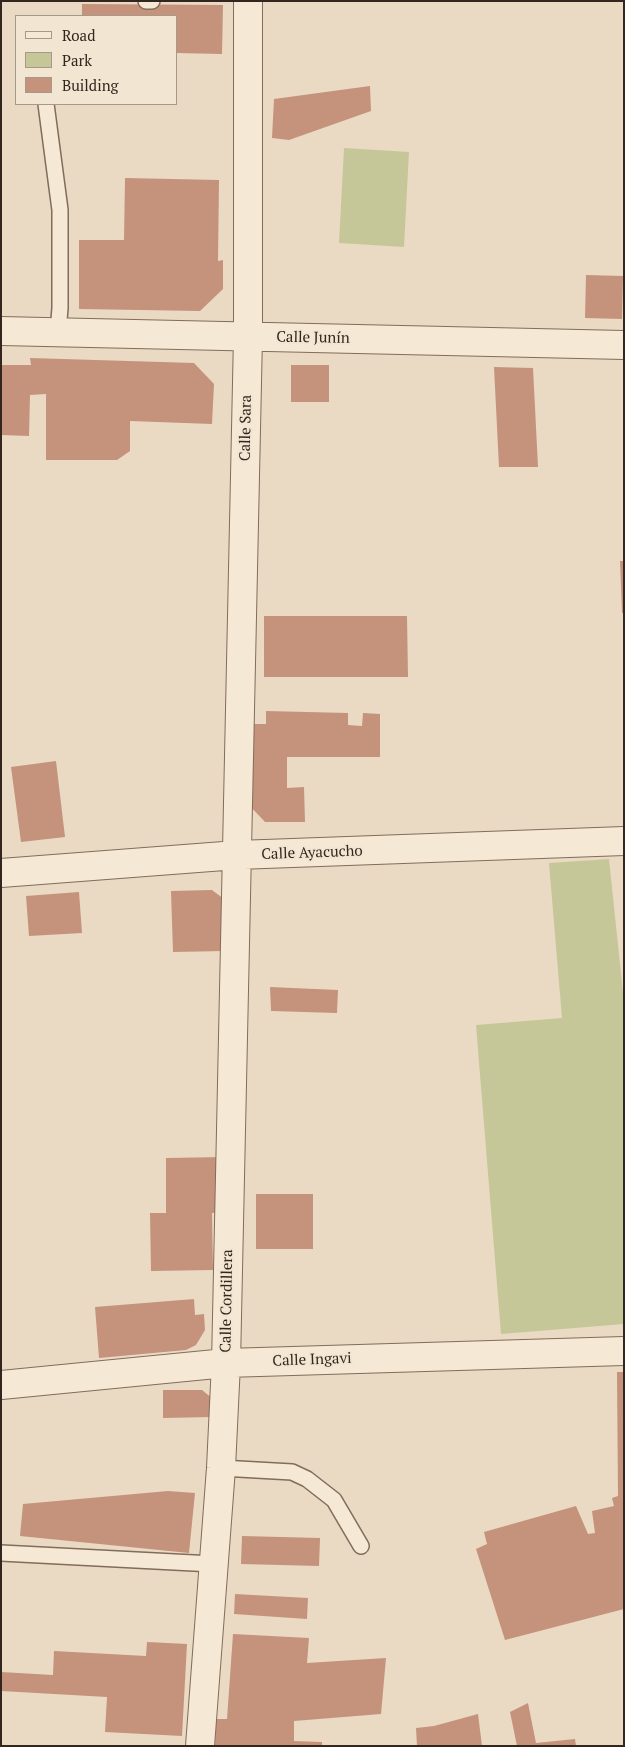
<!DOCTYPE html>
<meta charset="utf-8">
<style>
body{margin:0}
#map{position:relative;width:625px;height:1747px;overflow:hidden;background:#eadac3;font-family:"PT Serif",serif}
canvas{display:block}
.frame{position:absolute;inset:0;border:2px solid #33261e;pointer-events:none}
.legend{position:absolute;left:15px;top:15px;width:162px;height:90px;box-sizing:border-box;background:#f2e5d2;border:1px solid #a6998a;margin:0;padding:6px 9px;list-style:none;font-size:15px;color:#33261e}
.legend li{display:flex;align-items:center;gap:10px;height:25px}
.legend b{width:25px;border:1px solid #a6998a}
</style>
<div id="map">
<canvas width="625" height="1747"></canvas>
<div class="frame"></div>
<ul class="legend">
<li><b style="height:6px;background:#f5e8d5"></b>Road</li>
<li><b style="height:14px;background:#c6c798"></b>Park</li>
<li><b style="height:14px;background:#c5927c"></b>Building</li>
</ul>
</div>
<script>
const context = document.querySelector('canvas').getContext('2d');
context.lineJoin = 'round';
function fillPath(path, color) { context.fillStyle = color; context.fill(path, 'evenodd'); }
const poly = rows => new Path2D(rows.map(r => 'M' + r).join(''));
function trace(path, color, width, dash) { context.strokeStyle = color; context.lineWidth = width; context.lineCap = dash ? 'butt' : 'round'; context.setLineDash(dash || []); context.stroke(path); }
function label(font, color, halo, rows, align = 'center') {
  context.font = font + ' "PT Serif",serif'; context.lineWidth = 4; context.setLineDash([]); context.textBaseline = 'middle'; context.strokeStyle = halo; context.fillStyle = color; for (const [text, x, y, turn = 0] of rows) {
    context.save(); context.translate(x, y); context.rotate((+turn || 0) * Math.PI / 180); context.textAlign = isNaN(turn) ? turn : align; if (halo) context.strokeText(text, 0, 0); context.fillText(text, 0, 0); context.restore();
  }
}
fillPath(poly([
 [344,148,409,152,404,247,339,243],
 [609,859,624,1002,624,1324,501,1334,476,1025,562,1018,549,863]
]), '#c6c798');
fillPath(poly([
 [82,4,223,5,222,54,176,53,176,16,82,16],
 [370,86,371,111,289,140,272,138,274,99],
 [125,178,219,180,218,261,223,260,223,289,200,311,79,309,79,240,124,240],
 [586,275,623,276,622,319,585,318],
 [30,358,194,363,214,384,212,424,130,421,130,451,117,460,46,460,46,394,30,395,29,436,1,435,1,365,31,365],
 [291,365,329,365,329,402,291,402],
 [494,367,533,368,538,467,499,467],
 [620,561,624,561,624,613,622,613],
 [264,616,407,616,408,677,264,677],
 [266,711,348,713,348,725,362,726,363,713,380,714,380,757,287,757,287,788,304,787,305,822,265,822,248,804,248,724,266,724],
 [56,761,65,837,21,842,11,767],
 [212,890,224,899,225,951,173,952,171,891],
 [79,892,82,933,29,936,26,896],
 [270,987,338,990,337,1013,271,1011],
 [224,1157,225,1212,212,1213,213,1270,151,1271,150,1213,166,1213,166,1158],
 [256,1194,313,1194,313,1249,256,1249],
 [194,1299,195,1315,204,1314,205,1330,196,1345,186,1350,99,1358,95,1307],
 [617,1372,624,1372,624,1609,505,1640,476,1549,487,1544,484,1532,576,1506,588,1534,595,1533,592,1511,614,1506,612,1498,618,1496],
 [163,1390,202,1390,213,1399,213,1417,163,1418],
 [168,1491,195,1493,189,1553,20,1536,23,1504],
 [242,1536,320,1538,319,1566,241,1564],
 [235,1594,308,1598,307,1619,234,1614],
 [233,1634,309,1638,307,1663,386,1658,381,1714,294,1721,294,1741,322,1742,322,1746,215,1746,216,1719,227,1719],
 [147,1642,187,1644,182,1736,105,1732,107,1697,1,1691,1,1672,53,1675,54,1651,146,1656],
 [528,1703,536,1743,575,1739,576,1746,517,1746,510,1712],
 [478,1714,482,1746,417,1746,416,1728,434,1726]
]), '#c5927c');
const lane = poly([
 [146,1,152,1],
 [46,104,60,210,60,308,58,332],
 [221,1468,292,1472,307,1479,334,1500,361,1546],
 [1,1553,213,1564]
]);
const street = poly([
 [1,331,624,345],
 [1,873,237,855,624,841],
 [1,1385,226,1363,624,1351],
 [200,1746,221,1468,226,1363,248,336,248,1]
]);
trace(lane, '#826c5b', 18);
trace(street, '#826c5b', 30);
trace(lane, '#f5e8d5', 15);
trace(street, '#f5e8d5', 28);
label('15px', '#33261e', '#f2e5d2', [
 ["Calle Junín",313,338,1],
 ["Calle Sara",246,428,-89],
 ["Calle Ayacucho",312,853,-2],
 ["Calle Cordillera",227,1301,-89],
 ["Calle Ingavi",312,1360,-2]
]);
</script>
